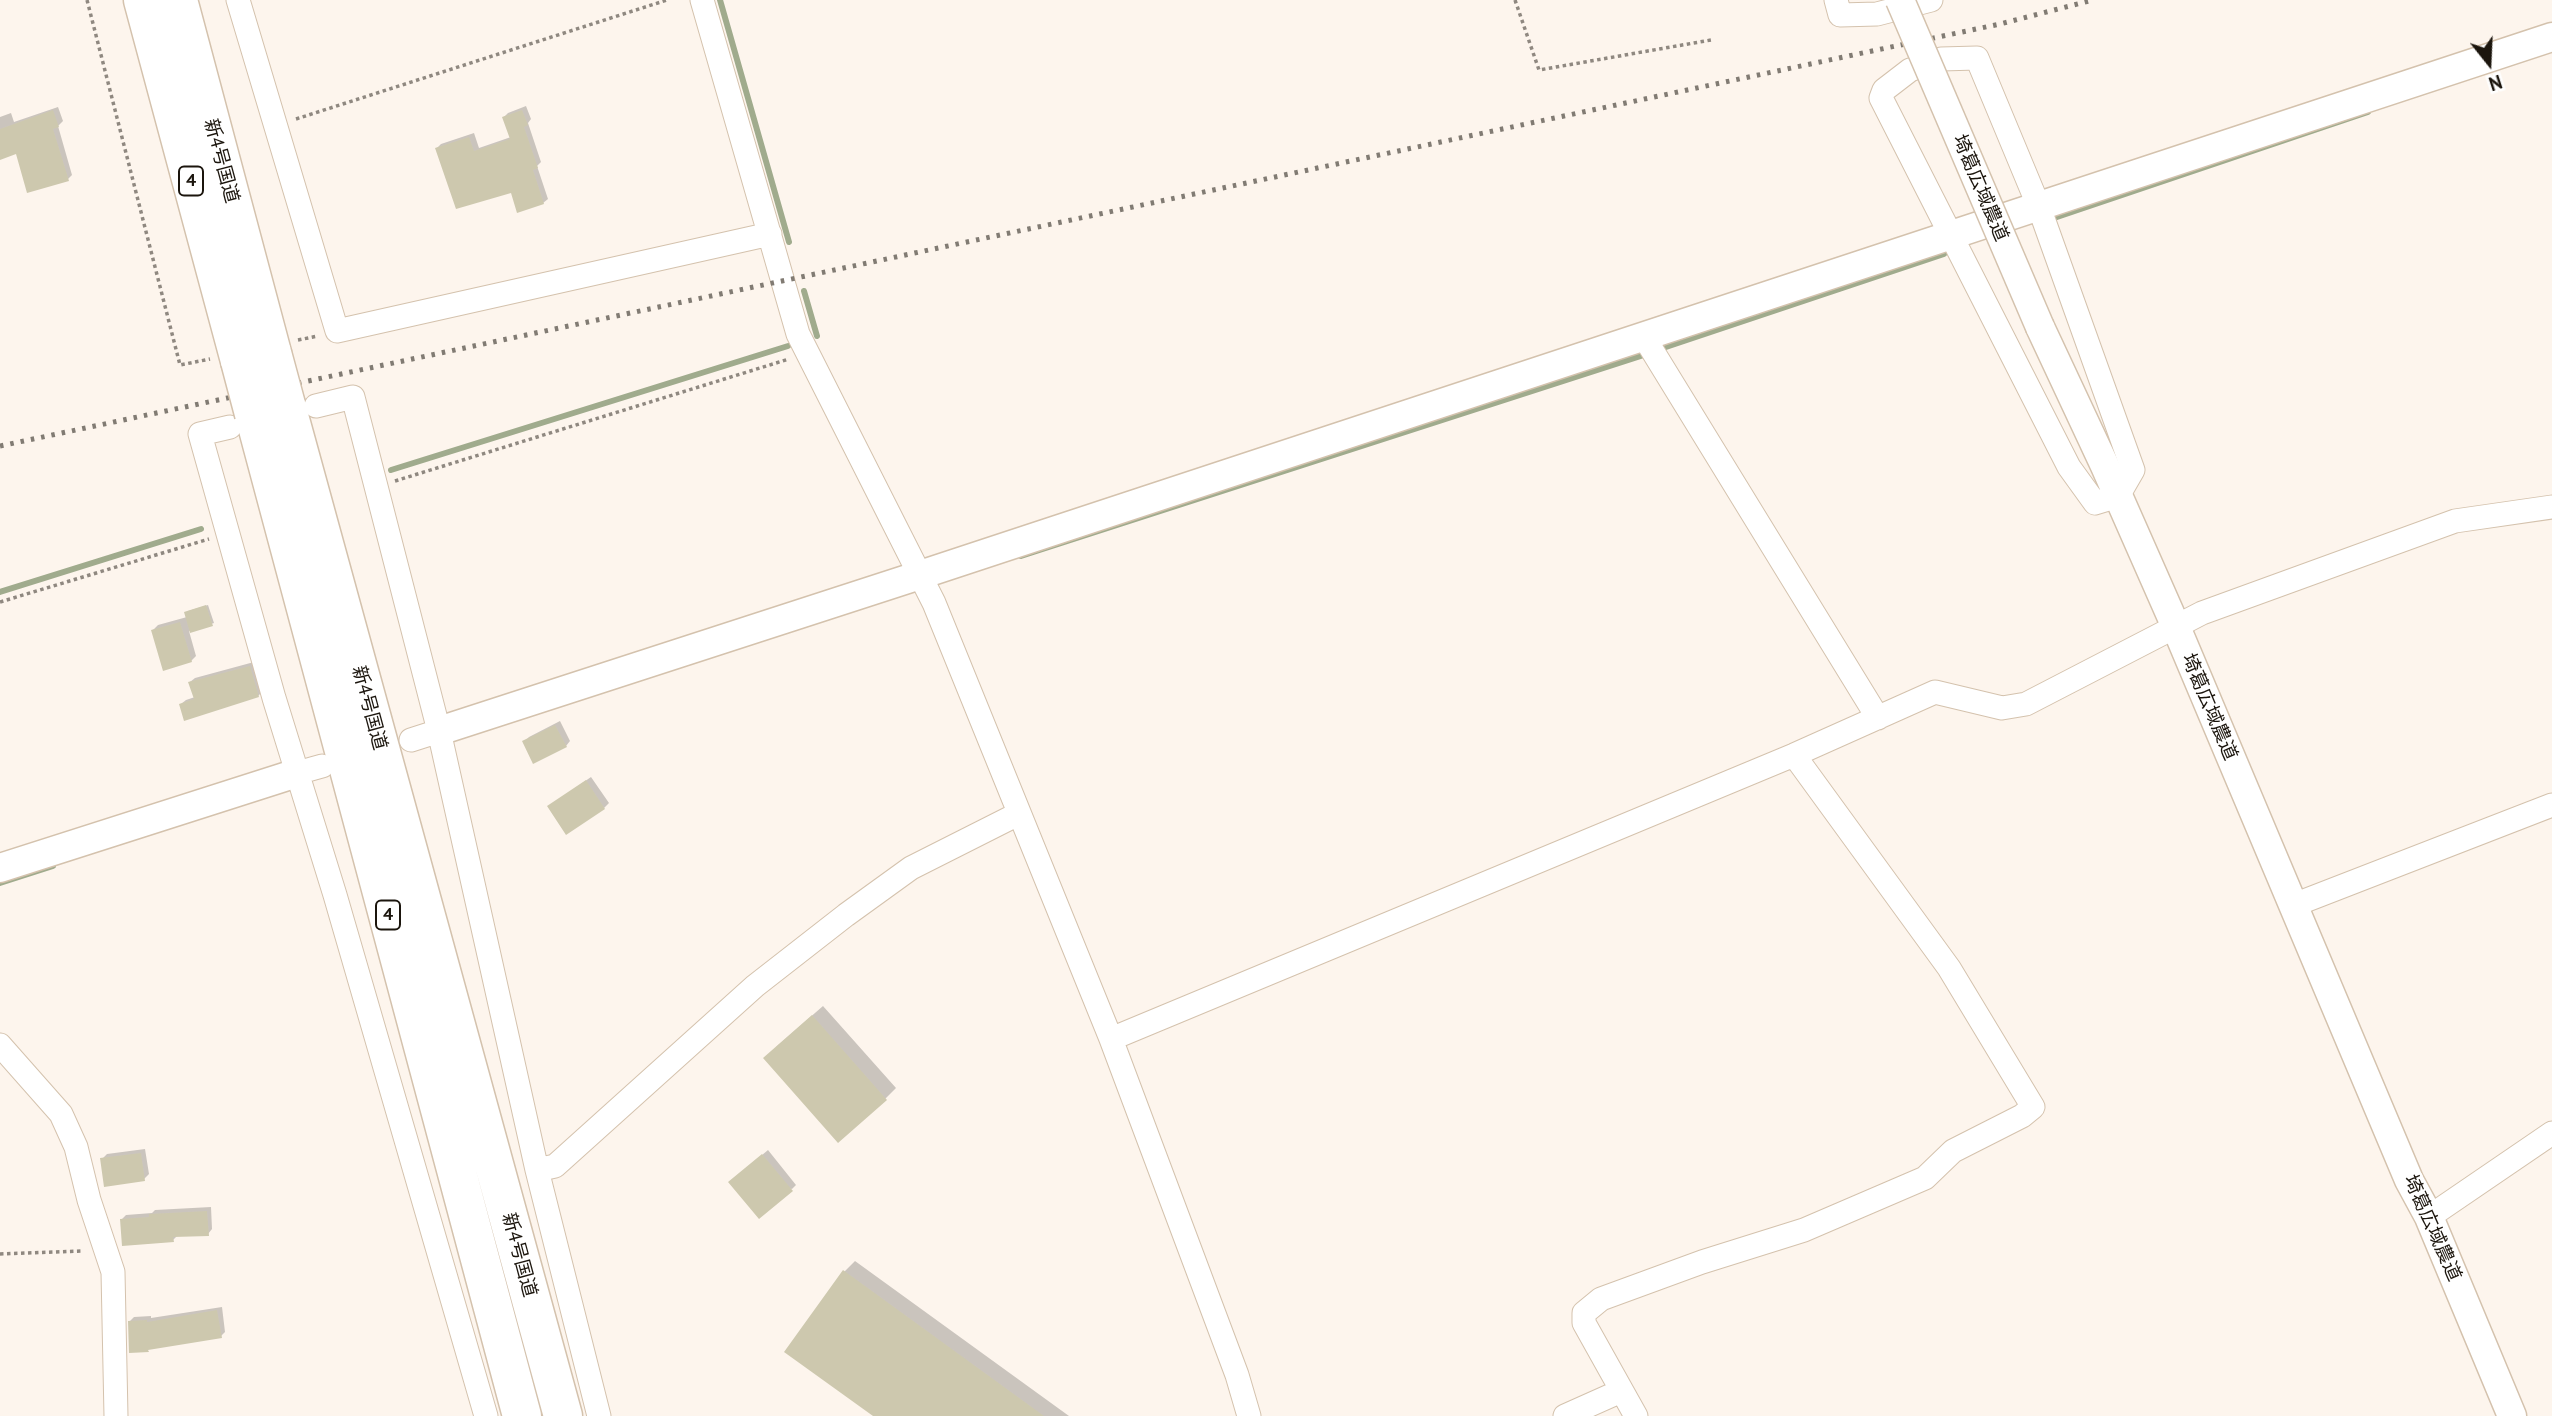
<!DOCTYPE html>
<meta charset="utf-8">
<style>
body{margin:0}
#map{position:relative;width:2552px;height:1416px;overflow:hidden;background:#fdf5ed;font-family:"PT Sans",sans-serif}
canvas{display:block}
.north{position:absolute;left:2454px;top:28px;width:70px;height:70px;-webkit-text-stroke:5px #fff;paint-order:stroke;rotate:162deg;font-size:19px;font-weight:700;line-height:28px;text-align:center;color:#1b150d}
.north::after{content:'';display:block;margin:auto;width:24px;height:32px;background:#1b150d;clip-path:polygon(50% 0,100% 100%,50% 72%,0 100%)}
</style>
<div id="map">
<canvas width="2552" height="1416"></canvas>
<div class="north">N</div>
</div>
<script>
const context = document.querySelector('canvas').getContext('2d');
context.lineJoin = 'round';
function fillPath(path, color) { context.fillStyle = color; context.fill(path, 'evenodd'); }
const poly = rows => new Path2D(rows.map(r => 'M' + r).join(''));
function trace(path, color, width, dash) { context.strokeStyle = color; context.lineWidth = width; context.lineCap = dash ? 'butt' : 'round'; context.setLineDash(dash || []); context.stroke(path); }
function label(font, color, halo, rows, align = 'center') {
  context.font = font + ' "PT Sans","Noto Sans JP",sans-serif'; context.lineWidth = 5; context.setLineDash([]); context.textBaseline = 'middle'; context.strokeStyle = halo; context.fillStyle = color; for (const [text, x, y, turn = 0] of rows) {
    context.save(); context.translate(x, y); context.rotate((+turn || 0) * Math.PI / 180); context.textAlign = isNaN(turn) ? turn : align; if (halo) context.strokeText(text, 0, 0); context.fillText(text, 0, 0); context.restore();
  }
}
fillPath(poly([
 [526,106,531,119,528,123,541,162,537,166,548,199,543,203,512,190,437,148,441,144,474,133,479,148,511,137,504,117,508,113],
 [58,107,63,121,58,126,72,175,68,179,17,152,0,158,0,117,11,113,14,122],
 [208,605,214,623,189,631,196,656,191,661,153,630,158,625,187,617,188,611],
 [254,662,263,691,258,696,181,704,186,700,195,697,190,682,195,678],
 [560,721,570,741,566,746,524,742,529,737],
 [591,777,609,803,604,808,549,806],
 [823,1006,896,1088,885,1099,776,1047],
 [145,1149,149,1174,144,1179,102,1159,107,1154],
 [768,1150,796,1185,792,1189,736,1177],
 [211,1207,212,1229,208,1234,178,1235,173,1240,121,1220,126,1215,152,1213,155,1210],
 [855,1261,1069,1416,876,1416,844,1272],
 [222,1307,225,1332,221,1336,130,1321,134,1317,151,1316,151,1318]
]), '#0003');
trace(poly([
 [720,0,789,242],
 [2057,217,2368,112],
 [804,291,817,336],
 [1657,350,1944,254],
 [391,470,788,346],
 [1021,556,1647,354],
 [0,592,201,529],
 [0,883,53,866]
]), '#a0ab8d', 6);
fillPath(poly([
 [53,110,59,127,53,129,69,181,27,193,16,154,0,160,0,129],
 [522,110,528,125,524,127,538,168,533,170,544,204,517,213,511,193,456,209,435,148,469,137,474,151,510,139,502,117],
 [206,605,213,626,190,633,184,612],
 [180,622,192,662,163,671,151,630],
 [250,666,259,697,184,721,179,704,194,699,188,682],
 [555,725,567,747,533,764,522,741],
 [586,780,605,809,566,835,547,806],
 [812,1015,887,1100,838,1143,763,1058],
 [141,1153,145,1181,104,1187,100,1158],
 [762,1154,793,1191,759,1219,728,1182],
 [207,1211,209,1236,173,1237,174,1242,122,1246,120,1219,149,1217,149,1214],
 [843,1270,1044,1416,873,1416,784,1352],
 [217,1310,222,1338,148,1350,149,1352,129,1353,128,1321,147,1320,147,1322]
]), '#cdc8ae');
const minor = poly([
 [238,0,337,331,770,234],
 [702,0,798,334,934,603,1111,1039,1237,1375,1249,1416],
 [1836,0,1840,15,1877,14,1931,0],
 [1977,58,2039,207,2133,470,2118,496,2095,503,2069,467,1881,98,1884,90,1910,70,1941,59,1977,58],
 [1644,337,1878,718],
 [316,406,353,397,439,731,537,1170,599,1416],
 [230,427,200,434,274,698,335,895,486,1416],
 [411,740,439,731],
 [297,773,322,766],
 [2294,905,2552,805],
 [1111,1039,1794,755,1935,692,2002,708,2026,704,2202,613,2455,521,2552,507],
 [0,1045,61,1114,76,1147,89,1200,113,1272,116,1416],
 [537,1170,555,1166,755,986,846,915,911,868,1018,814],
 [2429,1217,2552,1133],
 [1565,1416,1621,1391],
 [1636,1416,1584,1323,1584,1313,1601,1299,1702,1262,1804,1230,1925,1178,1953,1151,2022,1116,2033,1107,1949,968,1794,755]
]);
const tertiary = poly([
 [2040,327,2105,466,2176,627,2409,1180,2429,1217,2512,1416],
 [439,731,920,575,2552,37],
 [0,868,297,773]
]);
const trunk = poly([
 [143,0,240,361],
 [178,0,272,353],
 [286,405,563,1416],
 [254,414,522,1416]
]);
trace(minor, '#d4c2ad', 25);
trace(tertiary, '#d4c2ad', 31);
trace(trunk, '#d4c2ad', 41);
trace(poly([
 [87,0,180,365,210,359],
 [1515,0,1539,70,1711,40],
 [296,119,667,0],
 [298,340,318,336],
 [395,481,789,359],
 [0,602,209,539],
 [0,1254,83,1251]
]), '#8f8880', 3.5, [3.5, 3.5]);
trace(minor, '#fff', 23);
trace(tertiary, '#fff', 28);
trace(trunk, '#fff', 38);
trace(poly([
 [0,446,2000,24,2093,0]
]), '#817b73', 5, [3.5, 7]);
const tertiaryBridge = poly([
 [1900,0,2040,327]
]);
const trunkBridge = poly([
 [272,353,286,405],
 [240,361,254,414]
]);
trace(tertiaryBridge, '#d4c2ad', 31, []);
trace(trunkBridge, '#d4c2ad', 41, []);
trace(tertiaryBridge, '#fff', 28);
trace(trunkBridge, '#fff', 38);
for (const [x, y, w] of [
 [191,181,24],
 [388,915,24]
]) { const box = new Path2D(); box.roundRect(x - w / 2, y - 14.5, w, 29, 5); context.fillStyle = '#fff'; context.fill(box); trace(box, '#1b150d', 2); }
label('bold 18px', '#1b150d', null, [
 ["4",191,181],
 ["4",388,915]
]);
label('19px', '#1b150d', '#fff', [
 ["新4号国道",221,161,75],
 ["埼葛広域農道",1980,188,67],
 ["埼葛広域農道",2209,707,67],
 ["新4号国道",369,708,75],
 ["埼葛広域農道",2432,1228,66],
 ["新4号国道",519,1255,75]
]);
</script>
